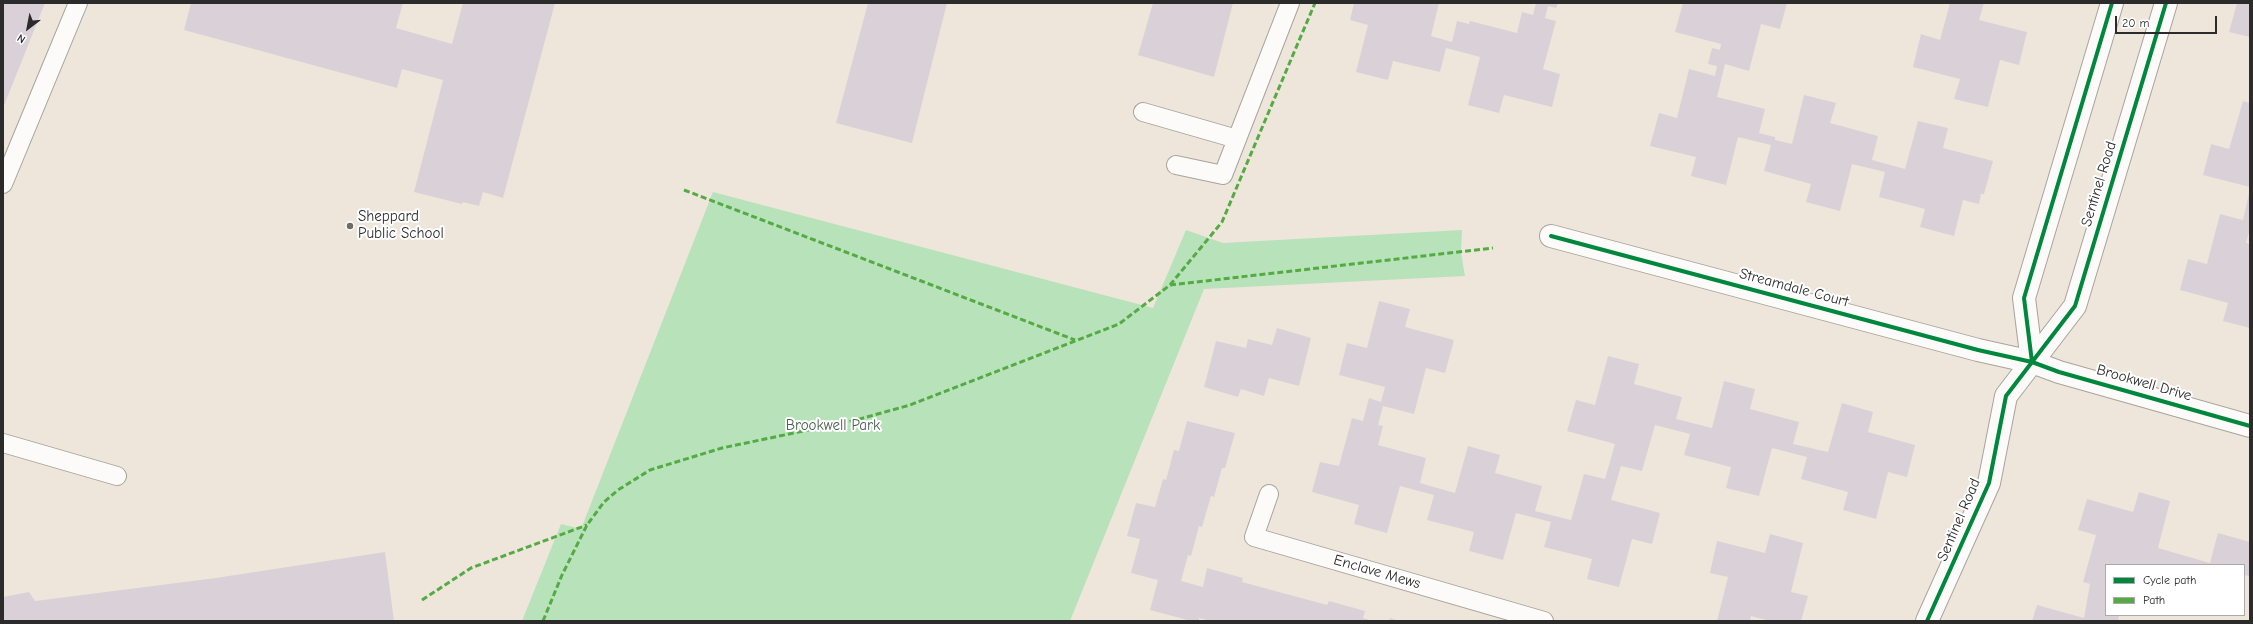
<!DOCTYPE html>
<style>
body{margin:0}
#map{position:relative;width:2253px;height:624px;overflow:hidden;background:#eee6da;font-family:"Comic Neue",sans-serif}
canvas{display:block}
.frame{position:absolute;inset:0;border:4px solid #2b2b2b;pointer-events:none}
.legend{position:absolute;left:2105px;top:564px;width:140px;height:52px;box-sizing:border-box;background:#fff;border:1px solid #aaa;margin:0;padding:5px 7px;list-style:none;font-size:12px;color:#2b2b2b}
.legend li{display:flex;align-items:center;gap:8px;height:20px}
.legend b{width:20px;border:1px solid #aaa}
.north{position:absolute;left:8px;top:8px;width:40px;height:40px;-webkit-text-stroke:3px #fff;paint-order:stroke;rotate:212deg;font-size:11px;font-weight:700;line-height:16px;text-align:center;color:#2b2b2b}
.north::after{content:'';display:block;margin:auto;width:14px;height:18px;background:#2b2b2b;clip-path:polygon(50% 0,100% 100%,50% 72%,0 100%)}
.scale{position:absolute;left:2115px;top:16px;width:102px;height:18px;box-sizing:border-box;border:2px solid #2b2b2b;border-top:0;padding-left:5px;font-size:12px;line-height:14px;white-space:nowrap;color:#2b2b2b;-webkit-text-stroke:3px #fff;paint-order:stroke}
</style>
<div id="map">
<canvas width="2253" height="624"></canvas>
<div class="frame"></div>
<ul class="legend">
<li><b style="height:5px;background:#00873e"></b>Cycle path</li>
<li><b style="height:5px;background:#54ab44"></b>Path</li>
</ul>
<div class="north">N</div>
<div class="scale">20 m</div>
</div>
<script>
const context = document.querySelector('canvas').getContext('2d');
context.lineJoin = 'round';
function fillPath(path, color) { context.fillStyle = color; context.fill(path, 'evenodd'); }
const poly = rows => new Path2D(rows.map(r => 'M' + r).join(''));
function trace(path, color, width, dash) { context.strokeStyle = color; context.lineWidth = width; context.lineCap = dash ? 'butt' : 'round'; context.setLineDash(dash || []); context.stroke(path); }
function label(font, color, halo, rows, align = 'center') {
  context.font = font + ' "Comic Neue",sans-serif'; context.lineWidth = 4; context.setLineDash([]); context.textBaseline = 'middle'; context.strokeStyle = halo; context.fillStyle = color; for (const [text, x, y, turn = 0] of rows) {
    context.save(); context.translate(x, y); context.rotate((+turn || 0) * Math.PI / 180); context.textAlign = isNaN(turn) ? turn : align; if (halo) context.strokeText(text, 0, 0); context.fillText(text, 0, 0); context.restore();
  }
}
fillPath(poly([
 [713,192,1153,308,1186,230,1223,243,1462,230,1461,253,1465,276,1204,289,1070,621,522,621,561,524,581,529]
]), '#b8e2b9');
fillPath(poly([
 [3,3,45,3,3,108],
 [191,3,403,3,396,28,452,44,463,3,555,3,503,198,483,192,479,206,463,202,462,204,414,192,443,80,402,69,397,88,184,30],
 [868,3,947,3,912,143,836,123],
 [1153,3,1233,3,1214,77,1138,55],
 [1354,3,1439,3,1431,36,1452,42,1457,21,1469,24,1470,21,1517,33,1522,12,1533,15,1536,3,1558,3,1556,8,1548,6,1545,18,1556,21,1543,69,1560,74,1552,107,1504,95,1499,113,1468,105,1480,57,1446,48,1440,72,1393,61,1388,80,1356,72,1368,25,1350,20],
 [1683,3,1787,3,1780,29,1761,24,1749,71,1725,64,1717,97,1765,109,1759,133,1775,137,1775,140,1792,144,1804,95,1836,103,1830,123,1878,136,1872,160,1905,169,1918,121,1948,128,1943,148,1993,161,1984,194,1981,194,1979,204,1963,200,1954,236,1920,227,1925,209,1879,197,1885,172,1852,164,1840,211,1806,202,1811,184,1764,171,1771,145,1738,137,1726,185,1691,176,1696,157,1650,146,1659,113,1677,118,1689,69,1715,76,1717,66,1708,64,1712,48,1720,50,1721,44,1675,32],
 [1950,3,1984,3,1979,20,2027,32,2019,65,2000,60,1988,107,1954,99,1960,79,1913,67,1921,34,1940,40],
 [2237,3,2250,3,2250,37,2229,32],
 [2243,101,2250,103,2250,187,2203,175,2211,144,2229,149],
 [2250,189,2250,228,2246,243,2250,244,2250,328,2223,321,2228,303,2180,290,2188,259,2207,264,2220,214,2243,220],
 [1379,301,1410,309,1405,327,1454,340,1445,373,1426,368,1414,414,1383,406,1378,425,1383,426,1378,445,1426,458,1420,483,1455,493,1468,446,1500,455,1495,473,1542,486,1535,511,1571,520,1584,474,1605,479,1615,444,1567,431,1576,400,1595,405,1608,356,1639,364,1634,384,1682,397,1676,419,1712,428,1724,381,1755,389,1750,409,1799,422,1793,444,1828,452,1842,403,1873,412,1868,432,1915,445,1907,477,1888,472,1876,519,1843,510,1848,492,1801,479,1807,457,1772,448,1759,496,1726,488,1731,467,1684,455,1690,434,1655,425,1642,471,1621,466,1611,500,1660,513,1652,544,1632,539,1619,587,1587,579,1592,559,1544,547,1551,522,1516,513,1503,560,1469,551,1474,532,1427,520,1434,495,1400,486,1387,533,1354,524,1359,505,1312,492,1320,462,1339,466,1352,418,1363,421,1369,398,1381,402,1385,387,1339,375,1347,343,1367,348],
 [1277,328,1311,338,1299,386,1269,378,1264,396,1241,389,1238,397,1204,387,1216,341,1246,348,1248,339,1272,345],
 [1187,421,1235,433,1225,468,1222,468,1214,497,1211,496,1202,527,1199,526,1191,556,1188,555,1181,581,1203,587,1207,568,1243,578,1242,582,1327,605,1329,601,1365,611,1363,618,1373,621,1210,621,1199,618,1199,621,1191,621,1150,610,1158,580,1131,573,1140,539,1127,536,1136,503,1155,507,1163,479,1166,480,1174,450,1179,451],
 [2139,492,2170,501,2158,548,2210,563,2218,533,2250,542,2250,576,2244,575,2244,565,2106,565,2106,615,2119,615,2118,621,2032,621,2037,605,2084,618,2090,584,2083,582,2096,535,2078,530,2087,499,2133,512],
 [1770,534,1803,543,1791,592,1808,596,1801,621,1770,621,1751,616,1750,621,1717,621,1728,577,1710,573,1717,541,1765,553],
 [385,552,394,621,3,621,3,597,29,592,35,601,216,578],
 [1390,618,1400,621,1389,621]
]), '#dad1d8');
const service = poly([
 [1143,112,1237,139],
 [1176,165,1223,175,1290,3],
 [3,184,78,3],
 [3,443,117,476],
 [1269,494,1254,537,1544,621]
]);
const minor = poly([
 [1551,236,1978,350,2032,362,2059,372,2250,426]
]);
const tertiary = poly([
 [2032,362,2024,298,2112,3],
 [1927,621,1989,483,2006,396,2075,306,2166,3]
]);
trace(service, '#a8a39c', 20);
trace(minor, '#a8a39c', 24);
trace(tertiary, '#a8a39c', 24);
trace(service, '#fcfbf9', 18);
trace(minor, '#fcfbf9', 22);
trace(tertiary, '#fcfbf9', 22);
trace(poly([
 [684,190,1075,340],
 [1170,285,1493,248],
 [422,600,471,568,587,525],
 [543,621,562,575,587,525,604,502,618,490,650,470,722,448,856,420,910,405,1119,324,1170,285,1222,222,1315,3]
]), '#54ab44', 3, [6, 3]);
trace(poly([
 [1551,236,1978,350,2032,362,2059,372,2250,426],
 [2032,362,2024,298,2112,3],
 [1927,621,1989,483,2006,396,2075,306,2166,3]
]), '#00873e', 4);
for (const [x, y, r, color] of [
 [350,226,4,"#6f6c68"]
]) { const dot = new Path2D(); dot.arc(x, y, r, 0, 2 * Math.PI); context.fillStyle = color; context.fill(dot); trace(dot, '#fff', 1.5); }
label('15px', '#2b2b2b', '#fff', [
 ["Sentinel Road",2099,184,-73],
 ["Streamdale Court",1794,288,15],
 ["Brookwell Drive",2144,383,16],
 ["Sentinel Road",1959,520,-67],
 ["Enclave Mews",1377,572,16]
]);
label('15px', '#2b2b2b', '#fff', [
 ["Sheppard",358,217],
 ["Public School",358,234]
], 'left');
label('15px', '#48614e', '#fff', [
 ["Brookwell Park",833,426]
]);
</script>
